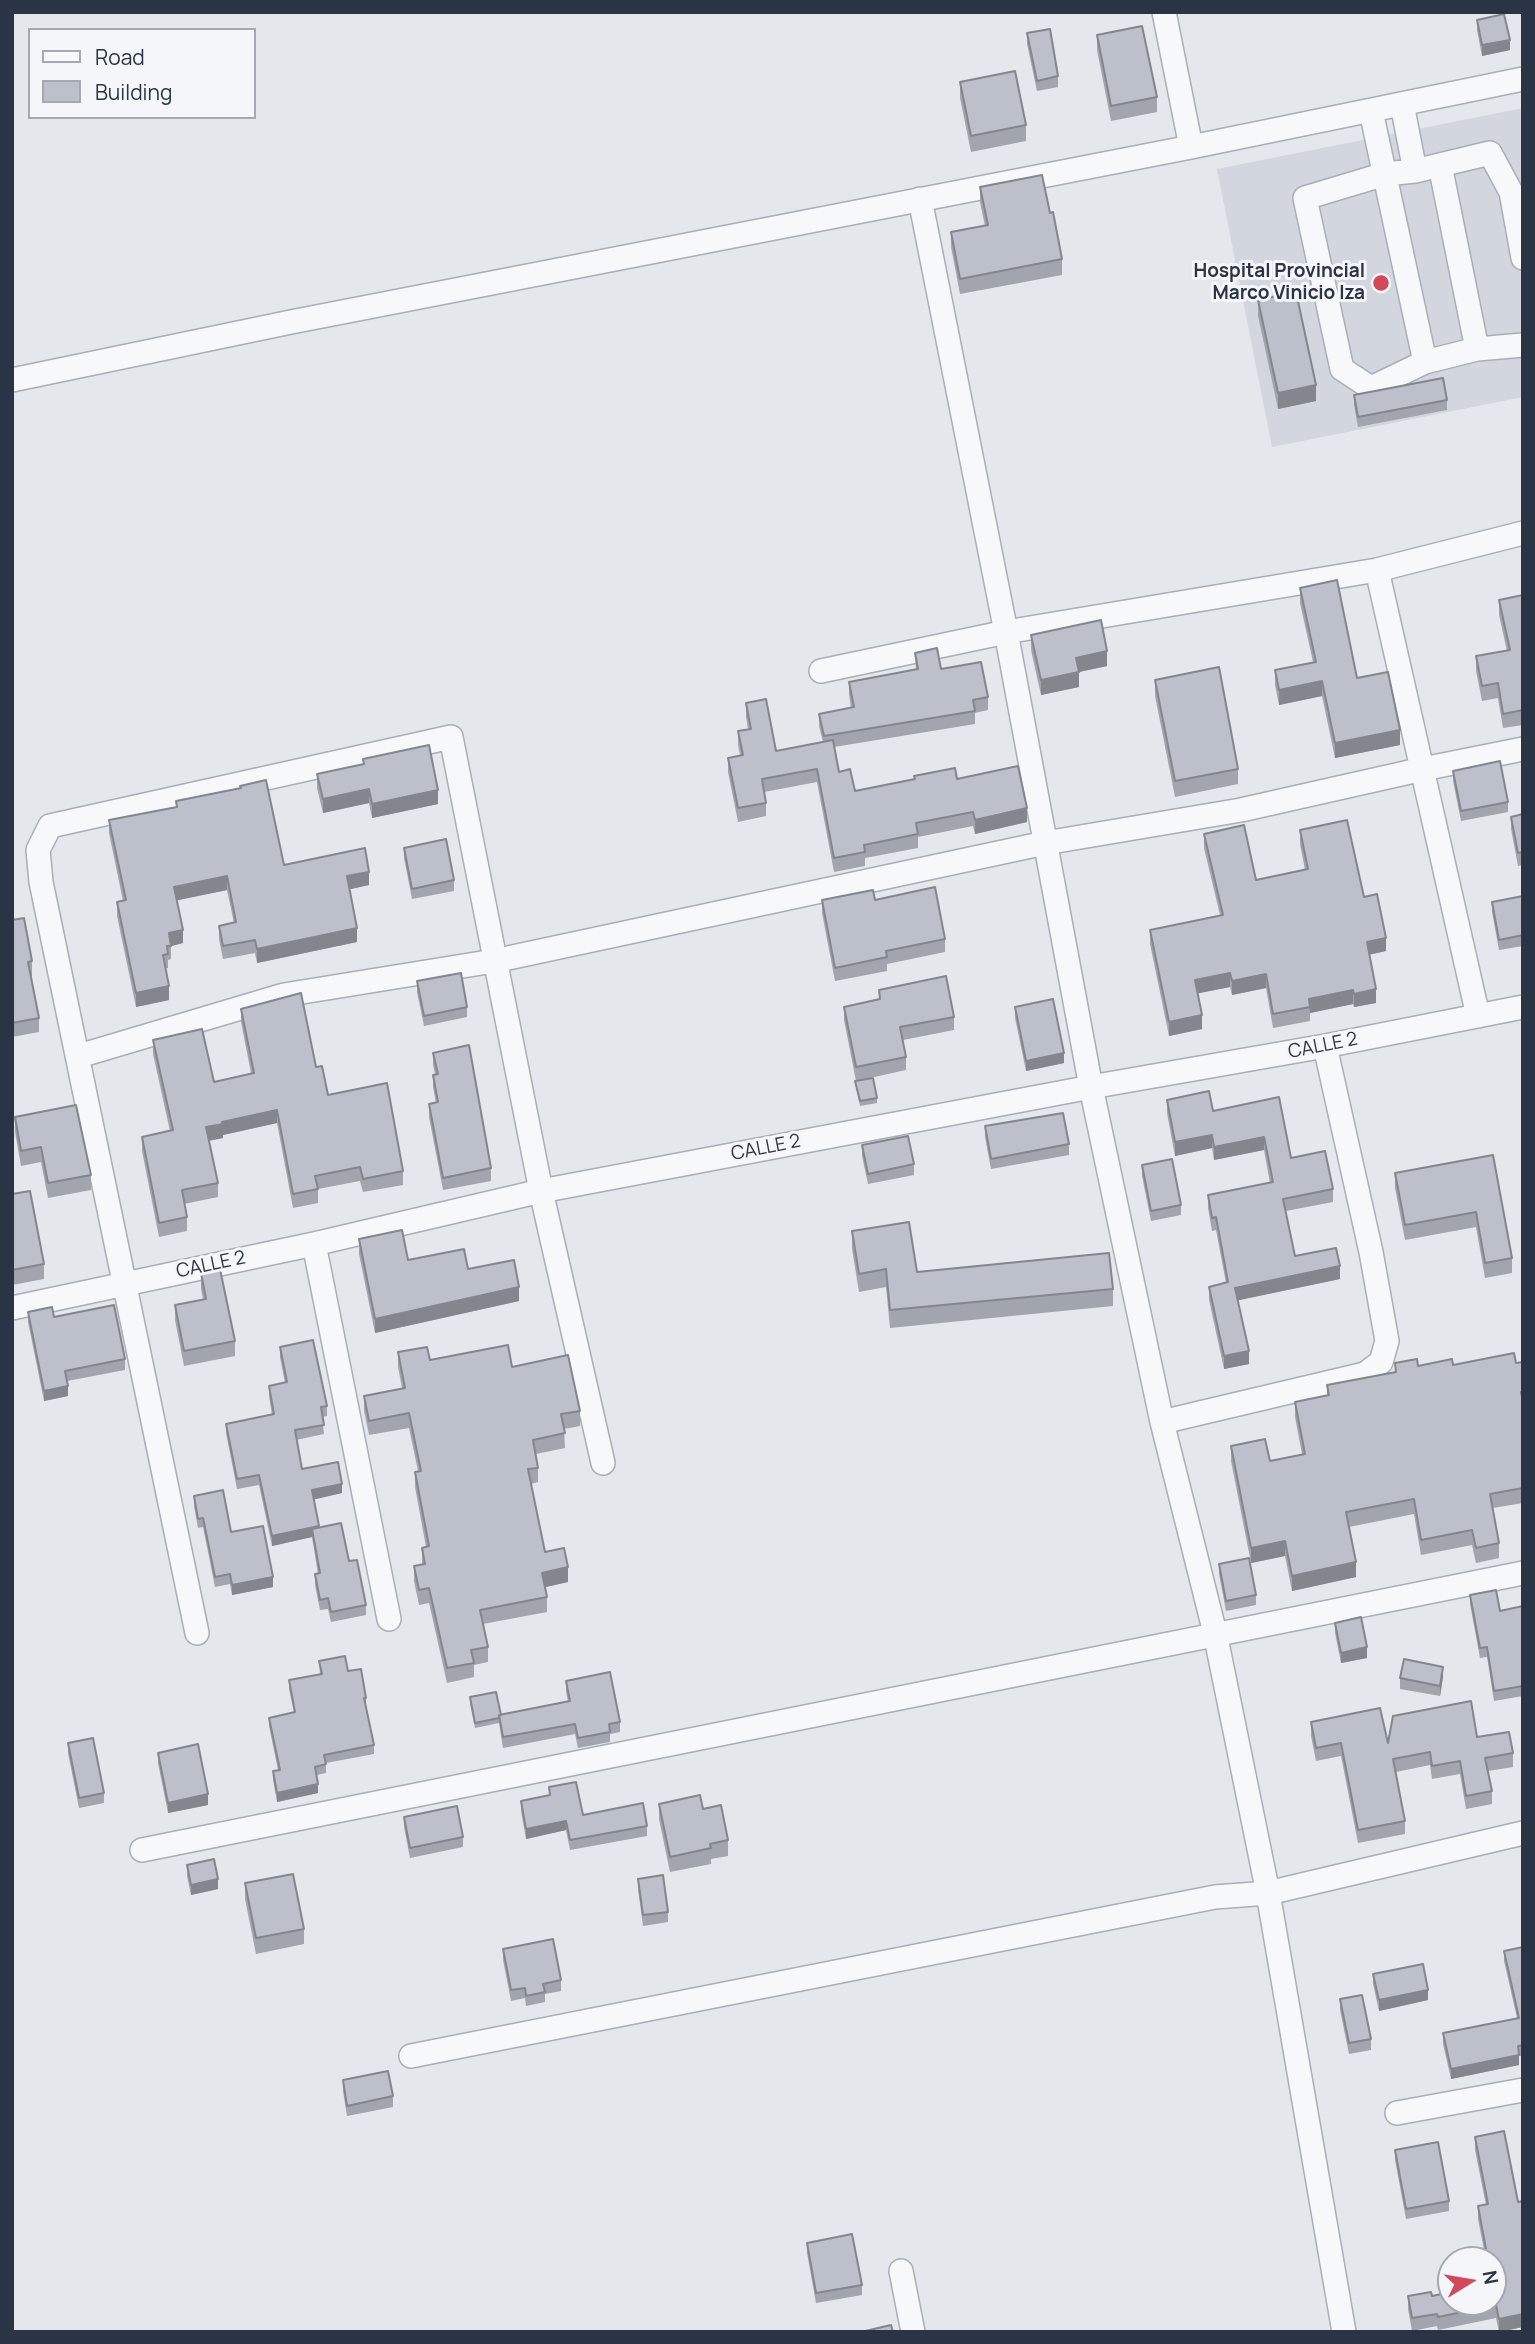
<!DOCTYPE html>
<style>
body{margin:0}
#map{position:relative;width:1535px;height:2344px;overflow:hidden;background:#e4e7ec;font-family:Manrope,sans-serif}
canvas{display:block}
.frame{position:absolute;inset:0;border:14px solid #2b3445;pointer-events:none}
.legend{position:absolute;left:28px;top:28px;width:228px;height:91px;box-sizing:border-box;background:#f4f6f9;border:2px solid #a4a8b1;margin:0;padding:9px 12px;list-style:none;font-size:21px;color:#2b3445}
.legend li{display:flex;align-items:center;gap:14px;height:35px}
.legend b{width:35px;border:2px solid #a4a8b1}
.north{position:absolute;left:1437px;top:2246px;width:70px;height:70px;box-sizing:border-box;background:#f4f6f9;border:2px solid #a4a8b1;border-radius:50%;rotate:79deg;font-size:19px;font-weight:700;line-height:28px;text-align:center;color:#2b3445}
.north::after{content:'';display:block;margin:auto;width:24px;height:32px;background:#d1495b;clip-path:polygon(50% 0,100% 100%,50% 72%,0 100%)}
</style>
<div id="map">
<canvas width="1535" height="2344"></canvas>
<div class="frame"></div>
<ul class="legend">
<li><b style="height:9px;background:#f7f8fa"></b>Road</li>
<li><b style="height:19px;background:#bbc0ca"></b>Building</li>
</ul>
<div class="north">N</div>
</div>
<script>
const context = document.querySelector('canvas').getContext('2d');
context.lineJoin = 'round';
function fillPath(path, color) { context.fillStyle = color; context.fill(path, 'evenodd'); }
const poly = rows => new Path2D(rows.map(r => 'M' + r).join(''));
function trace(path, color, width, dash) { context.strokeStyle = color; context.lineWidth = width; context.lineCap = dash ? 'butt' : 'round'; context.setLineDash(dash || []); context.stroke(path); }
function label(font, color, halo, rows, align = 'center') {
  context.font = font + ' Manrope,sans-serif'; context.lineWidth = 6; context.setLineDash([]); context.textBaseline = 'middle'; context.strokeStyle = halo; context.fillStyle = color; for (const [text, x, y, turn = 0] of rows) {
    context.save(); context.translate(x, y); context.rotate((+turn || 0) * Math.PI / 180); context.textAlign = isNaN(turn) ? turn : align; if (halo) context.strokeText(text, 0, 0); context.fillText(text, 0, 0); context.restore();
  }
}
fillPath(poly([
 [1523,108,1523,397,1272,447,1217,169]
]), '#d2d6de');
const minor = poly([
 [1164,12,1191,147],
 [1402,104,1415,171],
 [1371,111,1425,362],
 [1440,165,1477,349],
 [920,199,1006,632,1091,1087,1162,1422,1215,1633,1268,1893,1344,2332],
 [1523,258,1511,192,1490,153,1415,171,1385,174,1305,198,1342,369,1371,388,1425,362,1477,349,1523,345],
 [12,380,291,322,1191,147,1523,79],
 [1377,570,1478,1016],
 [821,671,1006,632,1377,570,1523,533],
 [79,1056,284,995,494,961,1045,843,1241,810,1423,769,1523,749],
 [314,1244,389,1619],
 [12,1308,314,1244,541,1191,1091,1087,1325,1046,1523,1007],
 [1162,1422,1365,1374,1381,1362,1387,1341,1371,1252,1325,1046],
 [197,1633,41,882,38,850,50,826,451,737,541,1191,603,1463],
 [142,1850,1523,1573],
 [411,2056,1215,1897,1268,1893,1523,1833],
 [1397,2113,1523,2090],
 [901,2271,913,2332]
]);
trace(minor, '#a9aeb7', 26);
trace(minor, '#f7f8fa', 23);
fillPath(poly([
 [1477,20,1510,50,1482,56,1477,30],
 [1027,33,1058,76,1058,87,1037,91,1027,44],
 [1097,35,1157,97,1157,112,1111,121,1097,50],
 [960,82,1026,125,1026,141,971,152,960,98],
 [980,187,1062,259,1062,275,960,294,951,247,951,232,985,226,980,202],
 [1258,300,1316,401,1278,409,1258,316],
 [1354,395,1447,400,1447,410,1358,427,1354,405],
 [1300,588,1357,678,1400,745,1335,758,1322,696,1279,705,1275,685,1275,670,1313,662,1300,603],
 [1523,595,1523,725,1503,728,1498,698,1482,701,1476,671,1476,656,1507,651,1499,615,1499,600],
 [1031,635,1107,666,1079,672,1079,687,1041,695,1031,650],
 [915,653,988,697,988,710,975,713,975,724,834,747,839,772,855,791,914,779,914,776,957,779,1027,822,975,834,973,826,918,837,918,848,865,858,865,866,834,872,817,782,764,792,766,803,766,816,738,822,728,772,728,758,740,755,738,745,738,731,748,729,746,717,746,703,776,751,823,742,819,726,819,714,851,708,849,694,849,682,916,670],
 [1155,680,1238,769,1238,784,1175,797,1155,696],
 [363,759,438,804,372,818,369,803,323,813,317,788,317,774,363,764],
 [1453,771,1508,802,1508,812,1461,821,1453,781],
 [176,801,284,865,369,885,349,889,357,942,257,963,255,953,223,959,219,939,219,926,234,923,227,890,177,900,183,943,171,946,171,959,168,960,168,968,165,968,169,1000,136,1007,117,916,117,902,123,901,109,833,109,820,176,807],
 [1523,814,1523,865,1518,866,1511,829,1511,817],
 [1300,830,1364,897,1386,951,1369,955,1376,1003,1354,1007,1353,1004,1310,1013,1310,1021,1273,1028,1266,988,1232,995,1230,987,1198,993,1202,1029,1169,1036,1150,944,1150,930,1220,915,1204,848,1204,834,1256,880,1305,870,1300,844],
 [404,848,454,880,454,891,412,899,404,858],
 [1523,896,1523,946,1499,950,1492,912,1492,902],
 [822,900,875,900,945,939,945,952,887,964,887,971,835,981,822,913],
 [12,920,32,961,32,976,31,976,39,1018,39,1032,12,1037],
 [417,981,467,1007,467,1017,424,1026,417,992],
 [879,990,954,1017,954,1030,903,1040,906,1057,906,1070,856,1081,844,1020,844,1007,879,999],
 [1015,1007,1064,1063,1026,1071,1015,1018],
 [241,1009,316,1067,328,1095,403,1171,403,1185,363,1192,360,1181,318,1189,318,1203,293,1208,277,1123,223,1135,223,1138,209,1141,218,1183,218,1197,184,1204,187,1217,187,1231,159,1237,142,1151,142,1137,170,1131,153,1054,153,1040,214,1082,251,1073,241,1022],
 [433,1053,491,1168,491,1181,443,1190,429,1117,429,1104,436,1103,433,1087,433,1075,435,1074,433,1065],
 [855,1081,877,1098,877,1103,860,1106],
 [1279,1097,1291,1158,1333,1189,1333,1202,1286,1211,1295,1256,1340,1279,1238,1300,1249,1364,1224,1369,1209,1300,1209,1287,1226,1283,1216,1230,1212,1231,1208,1208,1208,1195,1270,1183,1264,1150,1214,1160,1212,1148,1175,1156,1167,1113,1167,1100,1213,1111],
 [15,1117,91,1175,91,1190,48,1198,41,1162,21,1166,15,1132],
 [985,1126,1069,1144,1069,1155,991,1169,985,1137],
 [862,1145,914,1164,914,1175,868,1184,862,1156],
 [1493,1155,1512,1258,1512,1273,1485,1278,1476,1227,1405,1240,1395,1188,1395,1173],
 [1142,1165,1181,1205,1181,1215,1151,1221,1142,1176],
 [12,1194,44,1264,44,1279,12,1285],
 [852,1231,917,1272,1113,1289,1113,1306,890,1328,886,1287,859,1292,852,1249],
 [359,1239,408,1260,519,1301,375,1333,359,1254],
 [201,1273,235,1341,235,1356,184,1366,175,1320,175,1305,203,1299,201,1289],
 [28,1312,54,1317,125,1359,125,1370,67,1381,68,1396,44,1401,28,1322],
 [280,1347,327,1406,327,1416,322,1417,324,1434,296,1440,302,1469,342,1493,314,1499,319,1527,349,1561,366,1605,366,1615,331,1622,328,1609,320,1610,315,1585,315,1574,318,1574,312,1537,272,1546,259,1485,237,1489,226,1433,226,1424,272,1415,269,1396,269,1386,285,1383,280,1357],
 [398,1352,430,1360,512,1367,580,1411,580,1426,564,1429,565,1448,536,1454,538,1468,538,1482,531,1484,545,1552,568,1582,544,1587,547,1597,547,1612,483,1624,488,1647,488,1662,474,1665,474,1677,447,1683,429,1603,419,1605,414,1581,414,1566,422,1565,422,1548,426,1547,415,1487,415,1472,418,1471,409,1428,369,1435,364,1411,364,1396,402,1388,398,1367],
 [1523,1362,1523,1503,1493,1508,1499,1543,1499,1558,1476,1563,1472,1545,1421,1555,1414,1514,1349,1527,1356,1577,1292,1591,1285,1556,1251,1563,1231,1461,1231,1446,1270,1461,1302,1454,1295,1417,1295,1402,1327,1396,1327,1385,1395,1372,1395,1363,1418,1366,1516,1363],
 [194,1496,231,1532,273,1587,232,1595,230,1584,215,1587,203,1527,198,1528,194,1506],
 [1219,1564,1256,1595,1256,1605,1226,1611,1219,1574],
 [1470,1595,1500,1611,1523,1606,1523,1696,1494,1701,1487,1657,1480,1658,1470,1604],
 [1335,1623,1367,1658,1341,1663,1335,1633],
 [319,1661,348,1671,366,1698,366,1706,374,1745,374,1754,326,1763,326,1773,317,1775,318,1793,277,1802,273,1780,273,1771,278,1770,269,1726,269,1718,294,1712,289,1689,289,1680,320,1674],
 [1443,1677,1440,1696,1400,1689,1400,1678],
 [566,1681,620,1722,620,1732,610,1734,610,1742,578,1748,575,1734,503,1748,499,1723,475,1728,470,1703,470,1697,501,1715,568,1702,566,1691],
 [1311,1722,1388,1743,1477,1737,1513,1753,1513,1767,1488,1771,1492,1791,1492,1804,1466,1809,1460,1774,1432,1779,1430,1765,1396,1772,1405,1821,1405,1834,1358,1843,1341,1756,1316,1761,1311,1736],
 [68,1743,104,1793,104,1803,79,1808,68,1753],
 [158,1753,208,1805,168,1813,158,1763],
 [549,1787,583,1815,647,1826,647,1836,570,1850,566,1830,526,1839,521,1811,521,1801,549,1796],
 [659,1804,703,1809,728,1840,728,1856,711,1859,711,1864,670,1872,659,1819],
 [404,1817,463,1837,463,1847,410,1858,404,1827],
 [187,1865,218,1889,191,1895,187,1876],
 [638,1879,668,1912,668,1922,643,1926,638,1889],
 [245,1883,304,1929,304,1944,256,1954,245,1899],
 [1523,1947,1523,2056,1519,2056,1519,2065,1451,2079,1443,2044,1443,2033,1517,2018,1504,1961,1504,1951],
 [503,1949,561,1980,561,1991,545,1994,545,2002,526,2006,525,1998,511,2001,503,1960],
 [1373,1974,1428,2000,1379,2011,1373,1984],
 [1340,1999,1371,2039,1371,2050,1349,2054,1340,2010],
 [343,2080,393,2096,393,2107,347,2116,343,2091],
 [1475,2137,1523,2327,1499,2332,1496,2318,1438,2330,1437,2326,1412,2331,1408,2309,1408,2296,1432,2296,1493,2302,1493,2260,1486,2260,1478,2219,1478,2206,1486,2205,1475,2150],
 [1395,2150,1449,2201,1449,2211,1406,2219,1395,2160],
 [807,2243,862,2285,862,2295,816,2303,807,2253]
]), '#a1a5ae');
fillPath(poly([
 [1510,40,1510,50,1482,56,1482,45],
 [1316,385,1316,401,1278,409,1278,393],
 [1107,651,1107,666,1079,672,1079,687,1041,695,1041,680,1076,658],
 [1322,681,1322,696,1279,705,1279,690],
 [1400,730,1400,745,1335,758,1335,743],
 [369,789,369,803,323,813,323,799],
 [438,790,438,804,372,818,372,804],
 [1027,808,1027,822,975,834,975,820],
 [369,872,369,885,347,890,347,876],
 [227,876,227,890,174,901,174,887],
 [357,928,357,942,257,963,257,949],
 [183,930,183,943,171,946,169,933],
 [1386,938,1386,951,1367,955,1367,942],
 [1230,973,1230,987,1195,994,1195,980],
 [1266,974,1266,988,1232,995,1232,981],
 [169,986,169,1000,136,1007,136,993],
 [1376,989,1376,1003,1354,1007,1354,994],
 [1353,990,1353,1004,1310,1013,1309,999],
 [1202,1015,1202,1029,1169,1036,1169,1022],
 [1064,1053,1064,1063,1026,1071,1026,1061],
 [277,1110,277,1123,223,1135,223,1138,206,1141,206,1127,222,1122],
 [1212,1135,1212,1148,1175,1156,1175,1142],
 [1264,1137,1264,1150,1214,1160,1214,1147],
 [1340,1266,1340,1279,1235,1301,1235,1288],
 [519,1287,519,1301,375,1333,375,1319],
 [1249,1351,1249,1364,1224,1369,1224,1356],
 [68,1386,68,1396,44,1401,44,1391],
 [342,1484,342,1493,312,1500,312,1490],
 [319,1526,319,1536,312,1529,312,1537,272,1546,272,1536],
 [1285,1541,1285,1556,1251,1563,1251,1548],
 [1356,1562,1356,1577,1292,1591,1292,1576],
 [568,1567,568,1582,542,1588,542,1573],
 [273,1577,273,1587,232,1595,232,1585],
 [1367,1647,1367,1658,1341,1663,1341,1653],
 [1443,1667,1443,1677,1440,1696,1440,1686],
 [318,1784,318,1793,277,1802,277,1793],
 [208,1794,208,1805,168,1813,168,1803],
 [566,1821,566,1830,526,1839,526,1829],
 [218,1879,218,1889,191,1895,191,1885],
 [1428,1990,1428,2000,1379,2011,1379,2000],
 [1519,2055,1519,2065,1451,2079,1451,2069],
 [1523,2314,1523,2327,1499,2332,1499,2319]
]), '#83868d');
const building = poly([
 [1504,14,1510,40,1482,45,1477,20,1504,14],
 [1142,26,1157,97,1111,106,1097,35,1142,26],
 [1050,29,1058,76,1037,81,1027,33,1050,29],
 [1015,71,1026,125,971,136,960,82,1015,71],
 [1042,175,1050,213,1053,212,1062,259,960,279,951,232,988,225,980,187,1042,175],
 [1296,292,1316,385,1278,393,1258,300,1296,292],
 [1443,378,1447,400,1358,417,1354,395,1443,378],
 [1337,580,1357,678,1388,672,1400,730,1335,743,1322,681,1279,690,1275,670,1316,662,1300,588,1337,580],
 [1523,595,1523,710,1503,714,1498,683,1482,686,1476,656,1510,650,1499,600,1523,595],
 [1101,620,1107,651,1076,658,1079,672,1041,680,1031,635,1101,620],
 [937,648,941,669,981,662,988,697,973,700,975,711,824,736,819,714,854,707,849,682,918,669,915,653,937,648],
 [1219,667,1238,769,1175,781,1155,680,1219,667],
 [766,699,776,751,833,740,839,772,850,769,855,791,915,779,914,776,955,768,957,779,1018,766,1027,808,975,820,973,812,916,823,918,834,864,845,865,852,834,858,817,769,762,779,766,803,738,808,728,758,743,755,738,731,751,729,746,703,766,699],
 [429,745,438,790,372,804,369,789,323,799,317,774,364,764,363,759,429,745],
 [1500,761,1508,802,1461,811,1453,771,1500,761],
 [266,780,284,865,365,848,369,872,347,876,357,928,257,949,255,940,223,946,219,926,236,922,227,876,174,887,183,930,169,933,171,946,167,946,168,954,163,955,169,986,136,993,117,902,126,900,109,820,177,807,176,801,241,788,240,786,266,780],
 [1523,814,1523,852,1518,853,1511,817,1523,814],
 [1347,820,1364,897,1377,894,1386,938,1367,942,1376,989,1354,994,1353,990,1309,999,1310,1007,1273,1014,1266,974,1232,981,1230,973,1195,980,1202,1015,1169,1022,1150,930,1223,915,1204,834,1244,825,1256,880,1308,869,1300,830,1347,820],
 [446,839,454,880,412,889,404,848,446,839],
 [935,887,945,939,886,951,887,957,835,968,822,900,873,890,875,900,935,887],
 [1523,896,1523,935,1499,940,1492,902,1523,896],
 [24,918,32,961,28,962,39,1018,12,1023,12,920,24,918],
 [461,973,467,1007,424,1016,417,981,461,973],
 [946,976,954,1017,900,1027,906,1057,856,1067,844,1007,880,999,879,990,946,976],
 [301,993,316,1067,322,1066,328,1095,387,1083,403,1171,363,1179,360,1167,315,1176,318,1189,293,1194,277,1110,222,1122,223,1124,206,1127,218,1183,182,1190,187,1217,159,1223,142,1137,173,1130,153,1040,202,1029,214,1082,254,1073,241,1009,301,993],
 [1053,999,1064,1053,1026,1061,1015,1007,1053,999],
 [469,1045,491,1168,443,1178,429,1104,438,1102,433,1075,438,1074,433,1053,469,1045],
 [873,1078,877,1098,860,1101,855,1081,873,1078],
 [1209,1091,1213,1111,1279,1097,1291,1158,1325,1151,1333,1189,1283,1199,1295,1256,1336,1248,1340,1266,1235,1288,1249,1351,1224,1356,1209,1287,1228,1282,1216,1217,1212,1218,1208,1195,1273,1182,1264,1137,1214,1147,1212,1135,1175,1142,1167,1100,1209,1091],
 [76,1105,91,1175,48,1183,41,1147,21,1151,15,1117,76,1105],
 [1063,1113,1069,1144,991,1159,985,1126,1063,1113],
 [908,1136,914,1164,868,1174,862,1145,908,1136],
 [1493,1155,1512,1258,1485,1263,1476,1212,1405,1225,1395,1173,1493,1155],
 [1172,1159,1181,1205,1151,1211,1142,1165,1172,1159],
 [30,1191,44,1264,12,1270,12,1194,30,1191],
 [909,1222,917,1272,1109,1253,1113,1289,890,1310,886,1269,859,1274,852,1231,909,1222],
 [402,1230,408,1260,464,1249,468,1269,514,1260,519,1287,375,1319,359,1239,402,1230],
 [220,1269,235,1341,184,1351,175,1305,206,1299,201,1273,220,1269],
 [114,1305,125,1359,65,1371,68,1386,44,1391,28,1312,52,1307,54,1317,114,1305],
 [313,1340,327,1406,321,1407,324,1425,295,1430,302,1469,338,1462,342,1484,312,1490,319,1526,272,1536,259,1475,237,1479,226,1424,274,1414,269,1386,287,1382,280,1347,313,1340],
 [508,1345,512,1367,568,1355,580,1411,561,1414,565,1433,533,1440,538,1468,528,1469,545,1552,564,1548,568,1567,542,1573,547,1597,480,1610,488,1647,471,1650,474,1663,447,1668,429,1588,419,1590,414,1566,425,1564,422,1548,429,1546,415,1472,421,1471,409,1413,369,1421,364,1396,405,1388,398,1352,427,1347,430,1360,508,1345],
 [1514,1353,1516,1363,1523,1362,1523,1392,1521,1392,1523,1402,1523,1488,1490,1494,1499,1543,1476,1548,1472,1530,1421,1540,1414,1499,1346,1512,1356,1562,1292,1576,1285,1541,1251,1548,1231,1446,1265,1439,1270,1461,1305,1454,1295,1402,1329,1395,1327,1385,1396,1372,1395,1363,1417,1359,1418,1366,1452,1359,1453,1365,1514,1353],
 [223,1490,231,1532,263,1526,273,1577,232,1585,230,1574,215,1577,203,1518,198,1519,194,1496,223,1490],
 [341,1523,349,1561,357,1560,366,1605,331,1612,328,1598,320,1600,315,1574,320,1573,312,1529,341,1523],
 [1249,1558,1256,1595,1226,1601,1219,1564,1249,1558],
 [1496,1590,1500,1611,1523,1606,1523,1686,1494,1691,1487,1647,1480,1648,1470,1595,1496,1590],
 [1361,1617,1367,1647,1341,1653,1335,1623,1361,1617],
 [345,1656,348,1671,361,1669,366,1698,364,1698,374,1745,324,1755,326,1764,315,1767,318,1784,277,1793,273,1771,280,1770,269,1718,295,1712,289,1680,322,1674,319,1661,345,1656],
 [1404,1659,1443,1667,1440,1686,1400,1678,1404,1659],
 [610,1672,620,1722,609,1724,610,1732,578,1738,575,1724,503,1737,499,1715,570,1701,566,1681,610,1672],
 [496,1692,501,1715,499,1715,499,1718,475,1723,470,1697,496,1692],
 [1471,1701,1477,1737,1509,1732,1513,1753,1485,1758,1492,1791,1466,1796,1460,1761,1432,1766,1430,1752,1393,1759,1405,1821,1358,1830,1341,1743,1316,1748,1311,1722,1380,1708,1388,1743,1393,1716,1471,1701],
 [93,1738,104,1793,79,1798,68,1743,93,1738],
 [198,1744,208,1794,168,1803,158,1753,198,1744],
 [576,1782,583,1815,643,1803,647,1826,570,1840,566,1821,526,1829,521,1801,550,1795,549,1787,576,1782],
 [700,1795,703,1809,721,1805,728,1840,710,1844,711,1848,670,1857,659,1804,700,1795],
 [457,1806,463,1837,410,1848,404,1817,457,1806],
 [214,1859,218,1879,191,1885,187,1865,214,1859],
 [293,1874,304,1929,256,1938,245,1883,293,1874],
 [663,1875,668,1912,643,1915,638,1879,663,1875],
 [553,1939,561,1980,543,1984,545,1992,526,1996,525,1988,511,1990,503,1949,553,1939],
 [1523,1947,1523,2045,1518,2046,1519,2055,1451,2069,1443,2033,1519,2018,1504,1951,1523,1947],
 [1423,1964,1428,1990,1379,2000,1373,1974,1423,1964],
 [1362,1995,1371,2039,1349,2043,1340,1999,1362,1995],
 [388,2071,393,2096,347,2106,343,2080,388,2071],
 [1504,2131,1518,2202,1523,2201,1523,2314,1499,2319,1496,2305,1438,2317,1437,2314,1412,2318,1408,2296,1431,2292,1432,2296,1451,2292,1451,2302,1493,2302,1493,2260,1488,2260,1478,2206,1488,2204,1475,2137,1504,2131],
 [1438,2142,1449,2201,1406,2209,1395,2150,1438,2142],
 [852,2234,862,2285,816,2293,807,2243,852,2234],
 [891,2325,893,2332,861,2332,891,2325]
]);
fillPath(building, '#bbc0ca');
trace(building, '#83868d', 2);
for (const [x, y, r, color] of [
 [1381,283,9,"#d1495b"]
]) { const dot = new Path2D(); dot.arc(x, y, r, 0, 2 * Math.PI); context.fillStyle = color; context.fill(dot); trace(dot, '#f4f6f9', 2.5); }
label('bold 19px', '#2b3445', '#f4f6f9', [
 ["Hospital Provincial",1365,272],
 ["Marco Vinicio Iza",1365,294]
], 'right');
label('19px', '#2b3445', '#f4f6f9', [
 ["CALLE 2",1323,1046,-11],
 ["CALLE 2",766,1148,-11],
 ["CALLE 2",211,1265,-12]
]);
</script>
